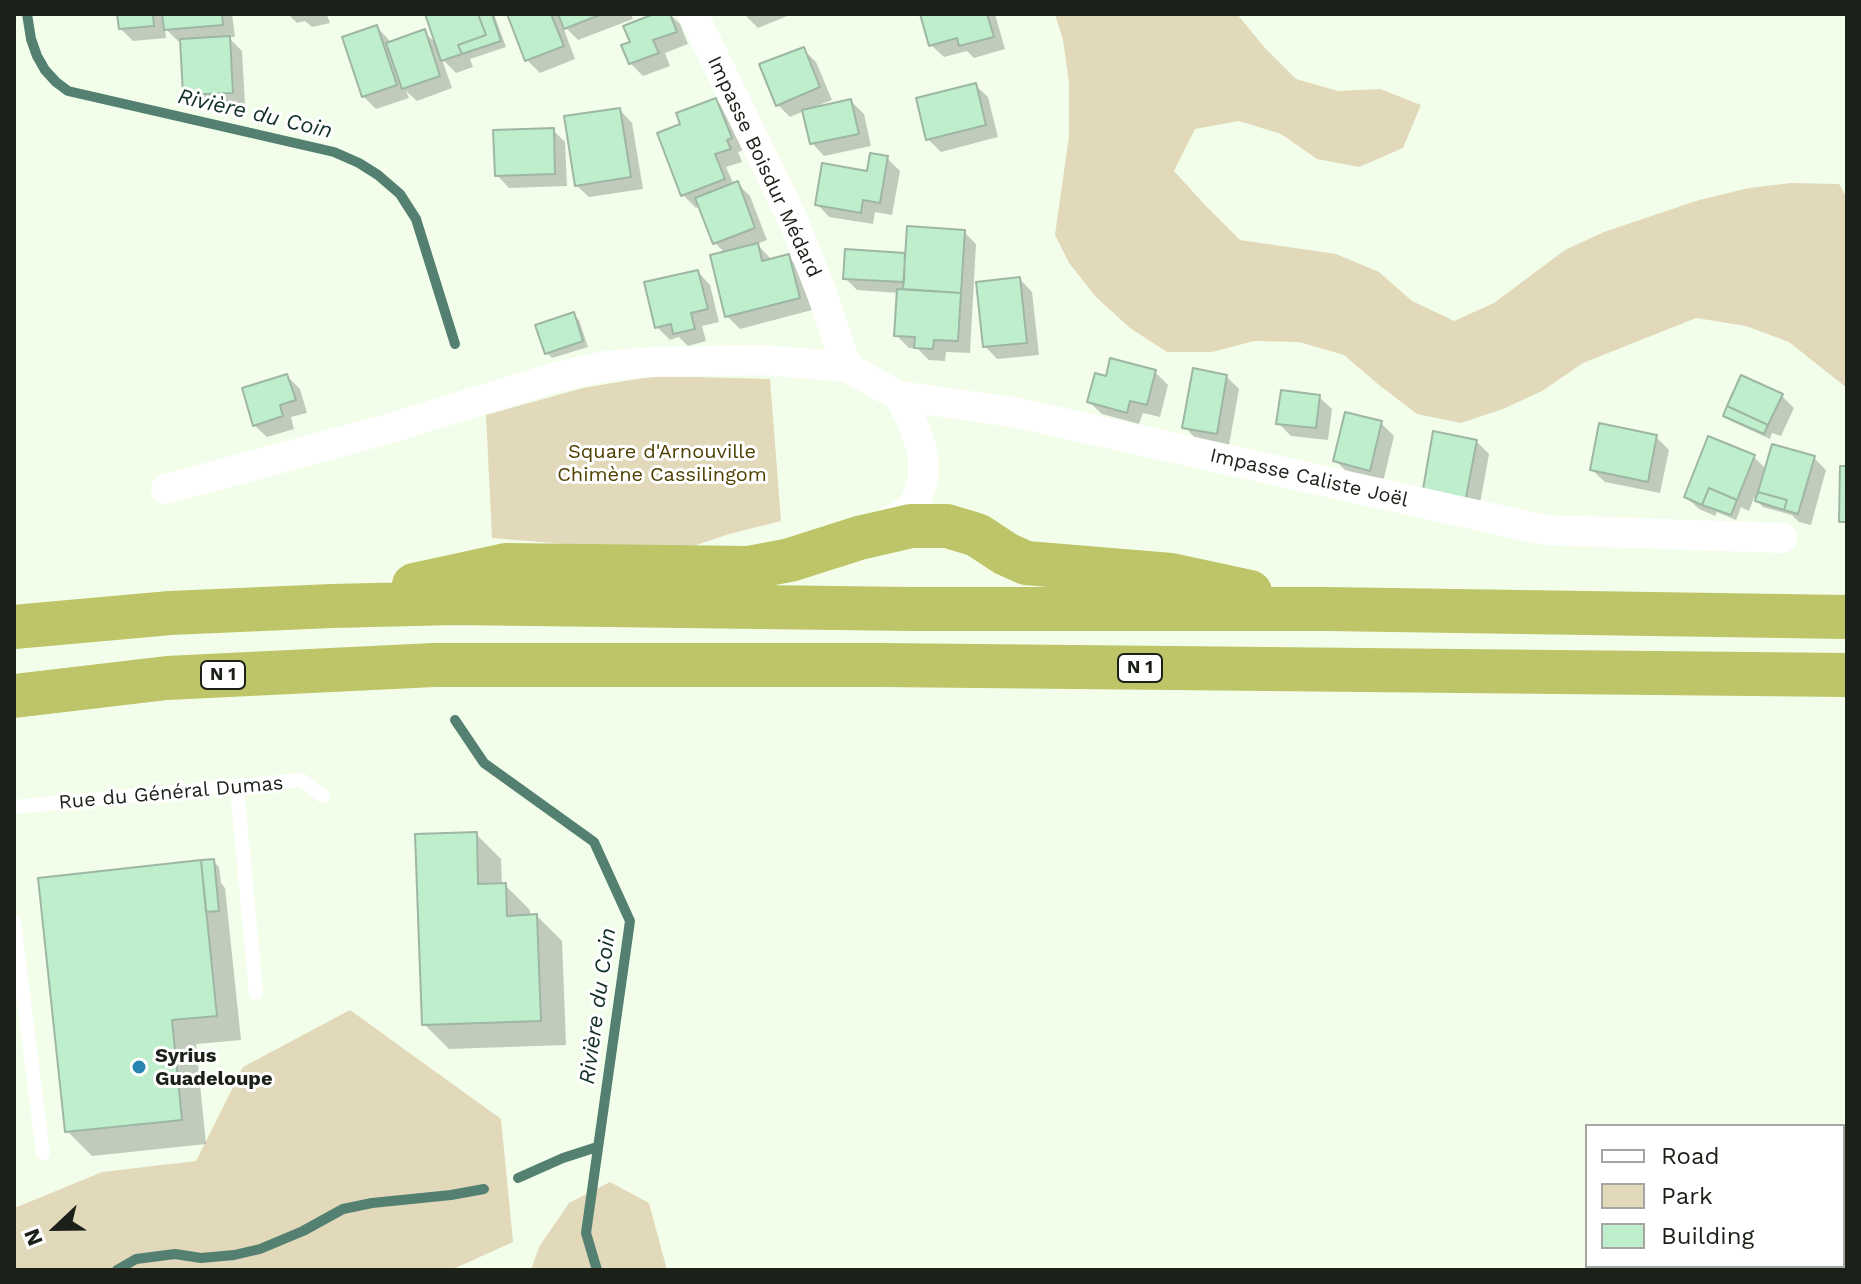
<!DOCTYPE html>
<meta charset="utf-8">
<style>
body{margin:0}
#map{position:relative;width:1861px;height:1284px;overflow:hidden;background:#f2feea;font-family:"Work Sans",sans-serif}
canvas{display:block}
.frame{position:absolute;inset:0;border:16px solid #1b2118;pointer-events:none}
.legend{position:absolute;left:1585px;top:1124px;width:260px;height:144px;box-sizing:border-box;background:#fff;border:2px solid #a4a6a3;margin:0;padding:10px 14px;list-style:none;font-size:24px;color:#1b2118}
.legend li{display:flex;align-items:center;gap:16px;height:40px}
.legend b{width:40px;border:2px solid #a4a6a3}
.north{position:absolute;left:16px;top:1188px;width:80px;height:80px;-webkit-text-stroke:6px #fff;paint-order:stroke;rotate:248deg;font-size:22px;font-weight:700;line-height:32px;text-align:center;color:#1b2118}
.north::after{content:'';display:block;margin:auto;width:28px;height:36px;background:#1b2118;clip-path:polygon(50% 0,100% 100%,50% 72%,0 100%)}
</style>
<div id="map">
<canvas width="1861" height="1284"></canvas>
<div class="frame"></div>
<ul class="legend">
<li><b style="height:10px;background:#fff"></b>Road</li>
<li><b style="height:22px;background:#e2d8ba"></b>Park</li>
<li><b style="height:22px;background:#beeecb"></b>Building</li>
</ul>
<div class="north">N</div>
</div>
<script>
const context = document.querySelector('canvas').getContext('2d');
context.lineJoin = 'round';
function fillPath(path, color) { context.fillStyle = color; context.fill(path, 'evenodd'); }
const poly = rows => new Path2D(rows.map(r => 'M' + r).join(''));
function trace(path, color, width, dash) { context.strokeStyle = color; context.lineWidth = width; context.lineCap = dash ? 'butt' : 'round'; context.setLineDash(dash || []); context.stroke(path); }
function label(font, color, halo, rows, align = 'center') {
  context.font = font + ' "Work Sans",sans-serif'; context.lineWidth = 6; context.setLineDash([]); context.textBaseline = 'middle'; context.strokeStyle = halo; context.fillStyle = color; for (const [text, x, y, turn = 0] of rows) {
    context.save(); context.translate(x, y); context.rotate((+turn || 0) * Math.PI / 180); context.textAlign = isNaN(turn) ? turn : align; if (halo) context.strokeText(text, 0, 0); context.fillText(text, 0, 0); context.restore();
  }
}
fillPath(poly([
 [1055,14,1237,14,1265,48,1296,79,1338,91,1380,89,1421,105,1403,148,1359,167,1317,159,1281,134,1239,121,1195,129,1174,171,1205,205,1240,240,1336,254,1379,272,1412,301,1454,321,1494,303,1565,250,1604,232,1699,200,1749,188,1791,183,1839,184,1847,198,1847,388,1789,342,1746,326,1696,318,1583,363,1542,391,1503,409,1461,423,1417,414,1379,385,1344,355,1299,342,1254,341,1212,352,1167,352,1130,328,1096,297,1069,263,1055,235,1069,136,1069,83,1063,40],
 [655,376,770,379,781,521,729,534,673,553,492,538,486,415,583,388],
 [350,1010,501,1119,513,1242,451,1270,14,1270,14,1206,17,1207,102,1172,196,1161,243,1067],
 [610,1182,649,1203,667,1270,531,1270,539,1247,569,1203]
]), '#e2d8ba');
fillPath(poly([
 [119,14,232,14,235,37,228,37,242,51,245,105,198,107,185,94,182,41,178,41,165,28,166,38,133,41,120,28],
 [288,14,332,14,327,15,330,23,312,27,305,21,297,23],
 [427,14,494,14,506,47,470,59,473,67,456,73,442,59,452,88,417,101,406,91,409,98,376,109,363,96,377,27,389,40,391,44,424,32,438,45],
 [510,14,631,14,633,19,578,40,562,24,575,59,540,73,527,60],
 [659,14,670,14,680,24,688,44,665,53,670,66,643,76,630,63,632,44],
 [744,14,792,14,758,28],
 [922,14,995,14,1005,49,974,58,967,51,944,57,931,45],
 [804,50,816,62,832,100,814,107,851,101,864,114,871,146,824,156,812,143,804,111,790,117,777,104],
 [975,85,988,97,998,137,941,152,928,139],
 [716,100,728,113,744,150,738,152,742,162,726,167,734,185,737,183,750,196,767,240,757,244,770,258,771,261,788,257,801,269,812,310,740,329,727,316,725,253,715,243,700,206,696,208,683,195,683,125],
 [620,110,632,123,643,189,589,197,576,185],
 [553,130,565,142,567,186,509,188,497,175],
 [887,158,900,171,892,215,875,212,873,224,829,217,817,204,868,173],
 [964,232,976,244,970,353,946,352,945,361,929,360,917,348,909,348,896,335,899,293,857,290,845,278,847,251,907,255],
 [698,272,710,285,719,322,702,326,706,341,688,346,679,337,670,340,657,327],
 [1020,279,1032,292,1039,355,997,359,985,346],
 [573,314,579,320,588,347,552,358,547,353],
 [1155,372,1168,385,1160,417,1143,413,1139,424,1102,414,1089,402,1107,378],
 [287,376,300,389,307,413,291,417,294,429,267,437,254,425],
 [1226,376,1239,389,1229,445,1197,440,1185,427],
 [1781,395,1794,408,1781,436,1772,433,1770,439,1731,421,1725,415],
 [1319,397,1332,409,1328,440,1291,436,1278,423],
 [1381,423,1394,436,1383,482,1348,473,1335,460],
 [1435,434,1476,441,1489,454,1477,520],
 [1656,437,1669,450,1660,493,1605,482,1592,470],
 [1753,456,1766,469,1814,458,1826,470,1811,525,1799,522,1792,515,1763,507,1754,498,1749,511,1741,507,1736,520,1717,512,1715,516,1699,509,1686,497],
 [476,834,501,859,502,885,505,885,530,910,530,916,537,916,562,941,566,1045,449,1049,424,1024],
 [213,861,219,867,221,883,225,888,241,1040,196,1044,206,1144,92,1156,67,1131]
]), '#0003');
trace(poly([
 [27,14,31,39,37,56,45,70,56,82,68,91,334,152,359,163,378,175,400,194,416,219,455,344],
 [455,720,484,763,594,842,630,921,586,1233,597,1270],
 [518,1178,563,1158,597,1147],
 [117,1270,136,1259,175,1254,201,1258,234,1255,260,1249,303,1231,343,1209,372,1203,451,1195,484,1189]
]), '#548071', 10);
const building = poly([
 [117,14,153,14,154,26,119,29,117,14],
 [162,14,222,14,223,25,164,30,162,14],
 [425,14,478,14,486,35,458,45,462,54,441,61,425,14],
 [478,14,492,14,501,41,462,54,458,45,486,35,478,14],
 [507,14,551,14,564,46,525,61,507,14],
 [558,14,602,14,564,29,558,14],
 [654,14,670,14,677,32,653,40,659,53,629,64,621,45,630,42,623,26,654,14],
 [920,14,987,14,994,37,959,46,957,38,929,46,920,14],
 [377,25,397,85,362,97,342,37,377,25],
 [425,29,440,76,402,89,386,43,425,29],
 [230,36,233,93,183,95,180,39,230,36],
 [804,47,820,87,776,106,759,64,804,47],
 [976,83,986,125,926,140,916,98,976,83],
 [716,98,732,138,727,140,731,149,715,154,725,179,681,196,657,133,680,124,676,113,716,98],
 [851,99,859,134,810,144,802,110,851,99],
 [620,108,631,177,575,186,564,116,620,108],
 [554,128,555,174,495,176,493,130,554,128],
 [870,153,888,156,880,203,863,200,861,213,815,205,822,163,867,171,870,153],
 [738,181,755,228,713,244,695,198,738,181],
 [907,226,965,230,961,293,903,289,907,226],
 [758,243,762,261,789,254,800,298,725,317,710,255,758,243],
 [845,249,905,253,904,282,843,279,845,249],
 [698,270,708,309,691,313,695,329,673,334,671,324,655,328,644,282,698,270],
 [1020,277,1027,343,983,347,976,282,1020,277],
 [897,289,961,293,958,341,934,340,933,349,914,348,915,337,894,336,897,289],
 [574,312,583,341,545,354,535,325,574,312],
 [1110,358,1156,370,1147,405,1130,401,1127,413,1087,402,1095,373,1106,376,1110,358],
 [1193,368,1227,375,1217,434,1182,428,1193,368],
 [287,374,296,400,280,405,283,416,253,426,242,388,287,374],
 [1741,375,1783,394,1768,425,1727,406,1741,375],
 [1281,390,1320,395,1316,428,1276,424,1281,390],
 [1727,406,1768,425,1764,434,1723,416,1727,406],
 [1345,412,1382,421,1370,471,1333,461,1345,412],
 [1599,423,1657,435,1648,482,1590,470,1599,423],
 [1433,431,1477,440,1464,508,1421,501,1433,431],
 [1708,436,1755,455,1737,500,1709,488,1702,505,1684,497,1708,436],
 [1772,444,1815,456,1798,514,1784,510,1787,500,1758,492,1772,444],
 [1840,466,1847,466,1847,522,1839,522,1840,466],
 [1709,488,1737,500,1731,515,1702,505,1709,488],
 [1758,492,1787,500,1784,510,1755,501,1758,492],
 [477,832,478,884,506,883,507,916,537,914,541,1021,422,1025,415,834,477,832],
 [214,859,219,911,206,912,201,860,214,859],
 [201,860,217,1016,172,1020,182,1120,65,1132,38,878,201,860]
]);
fillPath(building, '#beeecb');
trace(building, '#9eb6a4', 2);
trace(poly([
 [237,788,256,993],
 [14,807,301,780,323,796],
 [14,921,43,1153]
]), '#fff', 14);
trace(poly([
 [693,14,794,222,822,294,847,367],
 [166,489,384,430,553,378,606,366,654,362,762,360,847,367,899,396,1013,412,1544,530,1782,538],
 [882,526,901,515,915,504,923,480,923,458,921,447,911,419,899,396]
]), '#fff', 30);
trace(poly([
 [414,585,506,565,748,568,790,560,859,538,911,526,947,526,977,535,1006,554,1026,563,1171,575,1250,592],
 [14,627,170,613,332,606,455,603,911,609,1326,609,1847,617],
 [14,696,167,678,434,665,881,665,1847,675]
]), '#bec468', 44);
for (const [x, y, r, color] of [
 [139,1067,8,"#2885b2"]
]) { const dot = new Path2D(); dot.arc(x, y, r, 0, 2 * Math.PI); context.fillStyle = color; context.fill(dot); trace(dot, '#fff', 3); }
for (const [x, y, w] of [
 [1140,668,44],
 [223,675,44]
]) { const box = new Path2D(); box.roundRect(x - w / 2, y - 14, w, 28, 6); context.fillStyle = '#fff'; context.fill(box); trace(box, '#1b2118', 2); }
label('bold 18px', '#1b2118', null, [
 ["N 1",1140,668],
 ["N 1",223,675]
]);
label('20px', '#1b2118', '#fff', [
 ["Impasse Boisdur Médard",764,167,65],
 ["Impasse Caliste Joël",1309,478,13],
 ["Rue du Général Dumas",171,793,-5]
]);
label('20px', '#504000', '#fff', [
 ["Square d'Arnouville",662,452],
 ["Chimène Cassilingom",662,475]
]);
label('bold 20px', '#1b2118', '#fff', [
 ["Syrius",155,1056],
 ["Guadeloupe",155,1079]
], 'left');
label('italic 22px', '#112f27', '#fff', [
 ["Rivière du Coin",255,114,13],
 ["Rivière du Coin",598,1006,-82]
]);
</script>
